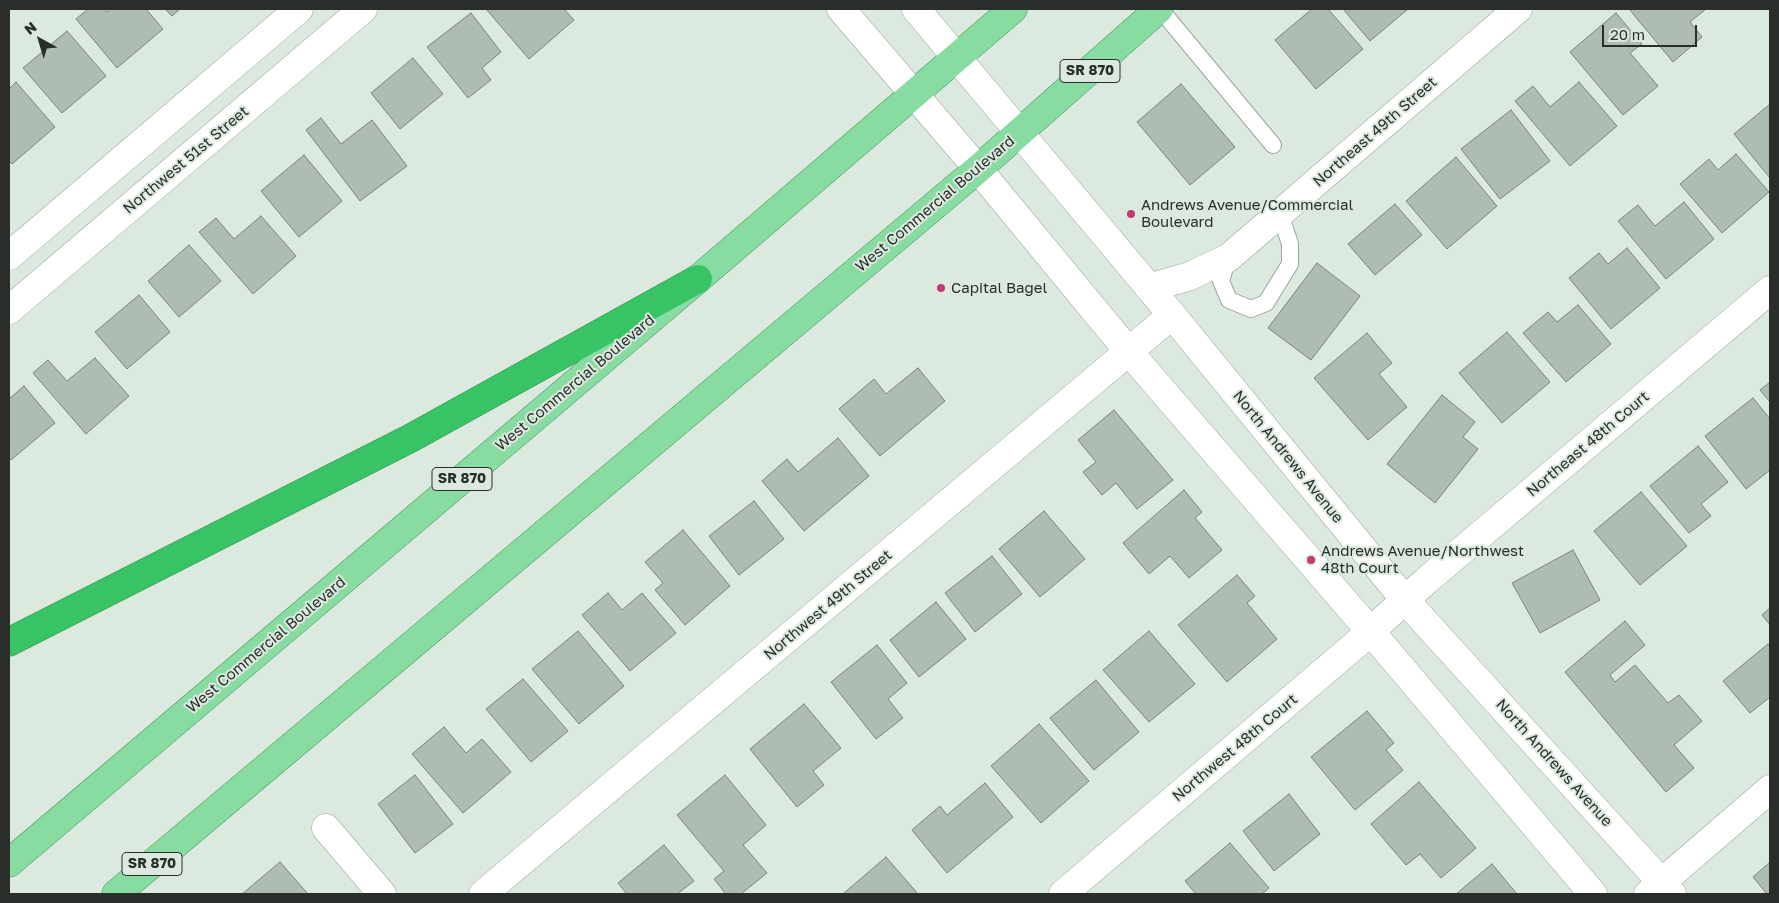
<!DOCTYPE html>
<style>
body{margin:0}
#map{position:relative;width:1779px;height:903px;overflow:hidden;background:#dce9de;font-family:"Golos Text",sans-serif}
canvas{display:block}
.frame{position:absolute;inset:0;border:10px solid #292e2a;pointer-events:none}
.north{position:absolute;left:15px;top:15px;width:50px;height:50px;-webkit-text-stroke:4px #dce9de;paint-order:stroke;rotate:321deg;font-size:14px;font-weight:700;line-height:20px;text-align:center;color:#292e2a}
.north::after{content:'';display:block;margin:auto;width:18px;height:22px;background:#292e2a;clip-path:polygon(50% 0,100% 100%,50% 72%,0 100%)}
.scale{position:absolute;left:1602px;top:25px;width:95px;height:22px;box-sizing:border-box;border:2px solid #292e2a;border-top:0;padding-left:6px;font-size:15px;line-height:18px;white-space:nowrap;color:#292e2a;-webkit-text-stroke:4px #dce9de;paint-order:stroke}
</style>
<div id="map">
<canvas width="1779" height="903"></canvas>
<div class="frame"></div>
<div class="north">N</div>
<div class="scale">20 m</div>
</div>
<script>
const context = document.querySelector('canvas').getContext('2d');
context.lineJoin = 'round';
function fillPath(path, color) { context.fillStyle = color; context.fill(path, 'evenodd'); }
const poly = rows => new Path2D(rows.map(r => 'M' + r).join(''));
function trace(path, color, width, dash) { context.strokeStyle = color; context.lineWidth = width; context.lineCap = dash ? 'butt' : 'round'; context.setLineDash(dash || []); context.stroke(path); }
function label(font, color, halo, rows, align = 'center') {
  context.font = font + ' "Golos Text",sans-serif'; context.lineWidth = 4; context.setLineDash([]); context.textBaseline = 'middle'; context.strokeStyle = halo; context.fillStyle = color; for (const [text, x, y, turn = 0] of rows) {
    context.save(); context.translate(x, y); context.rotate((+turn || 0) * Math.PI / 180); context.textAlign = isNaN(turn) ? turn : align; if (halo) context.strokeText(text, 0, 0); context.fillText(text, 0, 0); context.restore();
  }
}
const building = poly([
 [88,9,104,9,107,12,110,9,146,9,163,29,117,68,76,19,88,9],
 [165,9,180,9,172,16,165,9],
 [486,9,564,9,574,20,529,59,486,9],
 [1312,9,1328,9,1363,49,1316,89,1275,40,1312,9],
 [1343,9,1408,9,1370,41,1343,9],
 [1629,9,1706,9,1690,22,1702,37,1673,62,1629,9],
 [471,13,501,52,482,68,491,80,468,98,427,47,471,13],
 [1616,13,1642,44,1630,53,1658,86,1623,115,1570,52,1616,13],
 [67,31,106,76,62,113,23,68,67,31],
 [413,58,443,94,400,129,371,93,413,58],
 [16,82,55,127,12,164,9,161,9,89,16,82],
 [1579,82,1617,126,1570,166,1515,101,1533,86,1550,107,1579,82],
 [1181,84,1235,147,1190,185,1137,122,1181,84],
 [1770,104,1770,178,1734,134,1770,104],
 [1511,110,1550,161,1500,199,1461,149,1511,110],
 [321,118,341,144,372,120,407,166,360,201,306,130,321,118],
 [1736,154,1769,192,1722,233,1680,184,1709,159,1718,170,1736,154],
 [304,155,342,201,299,237,261,191,304,155],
 [1456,157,1497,206,1447,249,1406,201,1456,157],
 [1684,202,1714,239,1666,279,1618,221,1638,205,1655,226,1684,202],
 [1395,204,1422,235,1375,275,1348,244,1395,204],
 [261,216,296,256,253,294,199,232,216,218,234,239,261,216],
 [189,245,221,281,179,317,148,281,189,245],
 [1627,248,1660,288,1611,329,1569,278,1599,253,1608,264,1627,248],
 [1317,263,1360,296,1311,360,1268,328,1317,263],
 [139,295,170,332,127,369,95,332,139,295],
 [1578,305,1611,344,1566,382,1523,333,1548,312,1557,322,1578,305],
 [1507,332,1550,382,1502,423,1459,373,1507,332],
 [1367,333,1392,363,1379,374,1407,407,1368,440,1314,378,1367,333],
 [95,358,129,396,86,434,33,373,48,360,67,381,95,358],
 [918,368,945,401,880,456,839,409,874,379,886,394,918,368],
 [1770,382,1770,402,1760,390,1770,382],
 [24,386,55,423,11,460,9,457,9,399,24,386],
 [1442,395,1475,422,1463,437,1478,449,1435,503,1387,464,1442,395],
 [1753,398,1770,419,1770,470,1746,489,1705,436,1753,398],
 [1114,410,1173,480,1137,509,1116,483,1102,495,1083,472,1096,462,1078,440,1114,410],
 [838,438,869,476,804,531,762,481,787,459,798,472,838,438],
 [1698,446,1728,482,1701,504,1711,516,1689,533,1650,486,1698,446],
 [1184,490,1202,512,1195,518,1222,550,1189,578,1170,556,1149,574,1123,543,1184,490],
 [1641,492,1687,546,1640,585,1594,531,1641,492],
 [754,501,784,539,739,575,709,536,754,501],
 [1044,511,1085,559,1040,597,999,549,1044,511],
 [683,530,730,586,685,625,655,590,663,583,645,562,683,530],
 [1573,550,1600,600,1540,633,1512,583,1573,550],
 [992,556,1022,594,975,632,945,593,992,556],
 [1237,575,1255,596,1247,603,1277,639,1227,682,1178,625,1237,575],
 [608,593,622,610,642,593,676,633,630,671,582,615,608,593],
 [936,602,966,639,919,677,890,640,936,602],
 [1770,608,1770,625,1762,615,1770,608],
 [1625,621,1645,645,1610,675,1615,682,1635,665,1668,703,1679,695,1702,721,1674,745,1694,768,1666,792,1565,672,1625,621],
 [578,631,624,686,579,724,532,669,578,631],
 [1149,631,1195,684,1149,722,1103,670,1149,631],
 [1768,644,1770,647,1770,697,1750,713,1723,681,1768,644],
 [877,645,907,683,888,699,903,718,876,739,831,682,877,645],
 [523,679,568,731,531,762,486,709,523,679],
 [1096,680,1139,732,1094,770,1050,718,1096,680],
 [804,704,841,748,813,771,824,785,797,807,750,749,804,704],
 [1367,711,1394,743,1386,750,1403,770,1355,810,1311,757,1367,711],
 [1039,724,1089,781,1041,823,991,766,1039,724],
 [444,727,466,753,482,739,511,772,463,813,412,754,444,727],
 [415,775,453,824,415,853,378,804,415,775],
 [725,775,766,825,743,845,767,873,741,894,726,894,714,879,724,871,677,815,725,775],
 [1419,782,1476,848,1441,878,1420,854,1406,865,1371,824,1419,782],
 [985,783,1013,817,947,873,912,830,940,806,947,815,985,783],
 [1289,794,1320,834,1274,871,1243,831,1289,794],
 [1230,843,1269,888,1262,894,1196,894,1185,881,1230,843],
 [664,845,694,881,677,894,627,894,618,883,664,845],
 [886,857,918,894,843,894,886,857],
 [280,862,308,894,242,894,280,862],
 [1770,862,1770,894,1767,894,1753,877,1770,862],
 [1492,864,1517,894,1456,894,1492,864]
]);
fillPath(building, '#afbcb1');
trace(building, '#788479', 1);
const service = poly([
 [1160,9,1273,145],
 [1228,258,1221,281,1229,300,1251,309,1266,303,1290,264,1290,244,1280,213]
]);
const minor = poly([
 [9,256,299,9],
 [1149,288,1190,276,1228,258,1518,9],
 [9,310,363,9],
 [326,828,382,894],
 [483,894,1172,315],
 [1063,894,1361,640,1427,580,1770,290],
 [1648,894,1770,789]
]);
const secondary = poly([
 [841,9,978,169,1129,352,1371,632,1593,894],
 [916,9,1172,315,1405,600,1672,894]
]);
const primary = poly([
 [9,863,698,279,1013,9],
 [116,894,978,169,1159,9]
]);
const motorway = poly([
 [9,642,411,438,698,279]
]);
trace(service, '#9aa69c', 18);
trace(minor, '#9aa69c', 29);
trace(secondary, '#9aa69c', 29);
trace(primary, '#339050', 29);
trace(motorway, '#339050', 29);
trace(service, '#fff', 16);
trace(minor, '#fff', 28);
trace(secondary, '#fff', 28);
trace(primary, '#88dca2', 28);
trace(motorway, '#38c464', 28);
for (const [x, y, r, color] of [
 [1131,214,5,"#c33973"],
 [941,288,5,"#c33973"],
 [1311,560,5,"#c33973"]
]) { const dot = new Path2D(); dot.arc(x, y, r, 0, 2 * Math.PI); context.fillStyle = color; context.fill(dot); trace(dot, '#dce9de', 2); }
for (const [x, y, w] of [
 [1090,71,60],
 [462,479,60],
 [152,864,60]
]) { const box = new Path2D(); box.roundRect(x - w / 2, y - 11.5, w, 23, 4); context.fillStyle = '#dce9de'; context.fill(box); trace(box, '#292e2a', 1); }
label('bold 14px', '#292e2a', null, [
 ["SR 870",1090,71],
 ["SR 870",462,479],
 ["SR 870",152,864]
]);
label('15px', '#292e2a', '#dce9de', [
 ["Northeast 49th Street",1375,132,-41],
 ["Northwest 51st Street",186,160,-40],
 ["West Commercial Boulevard",935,204,-40],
 ["West Commercial Boulevard",575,383,-40],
 ["Northeast 48th Court",1588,444,-40],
 ["North Andrews Avenue",1288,457,51],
 ["Northwest 49th Street",828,605,-40],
 ["West Commercial Boulevard",266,645,-40],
 ["Northwest 48th Court",1235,748,-40],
 ["North Andrews Avenue",1554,763,48]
]);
label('15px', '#292e2a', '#dce9de', [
 ["Andrews Avenue/Commercial",1141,205],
 ["Boulevard",1141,222],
 ["Capital Bagel",951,288],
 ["Andrews Avenue/Northwest",1321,551],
 ["48th Court",1321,568]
], 'left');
</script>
